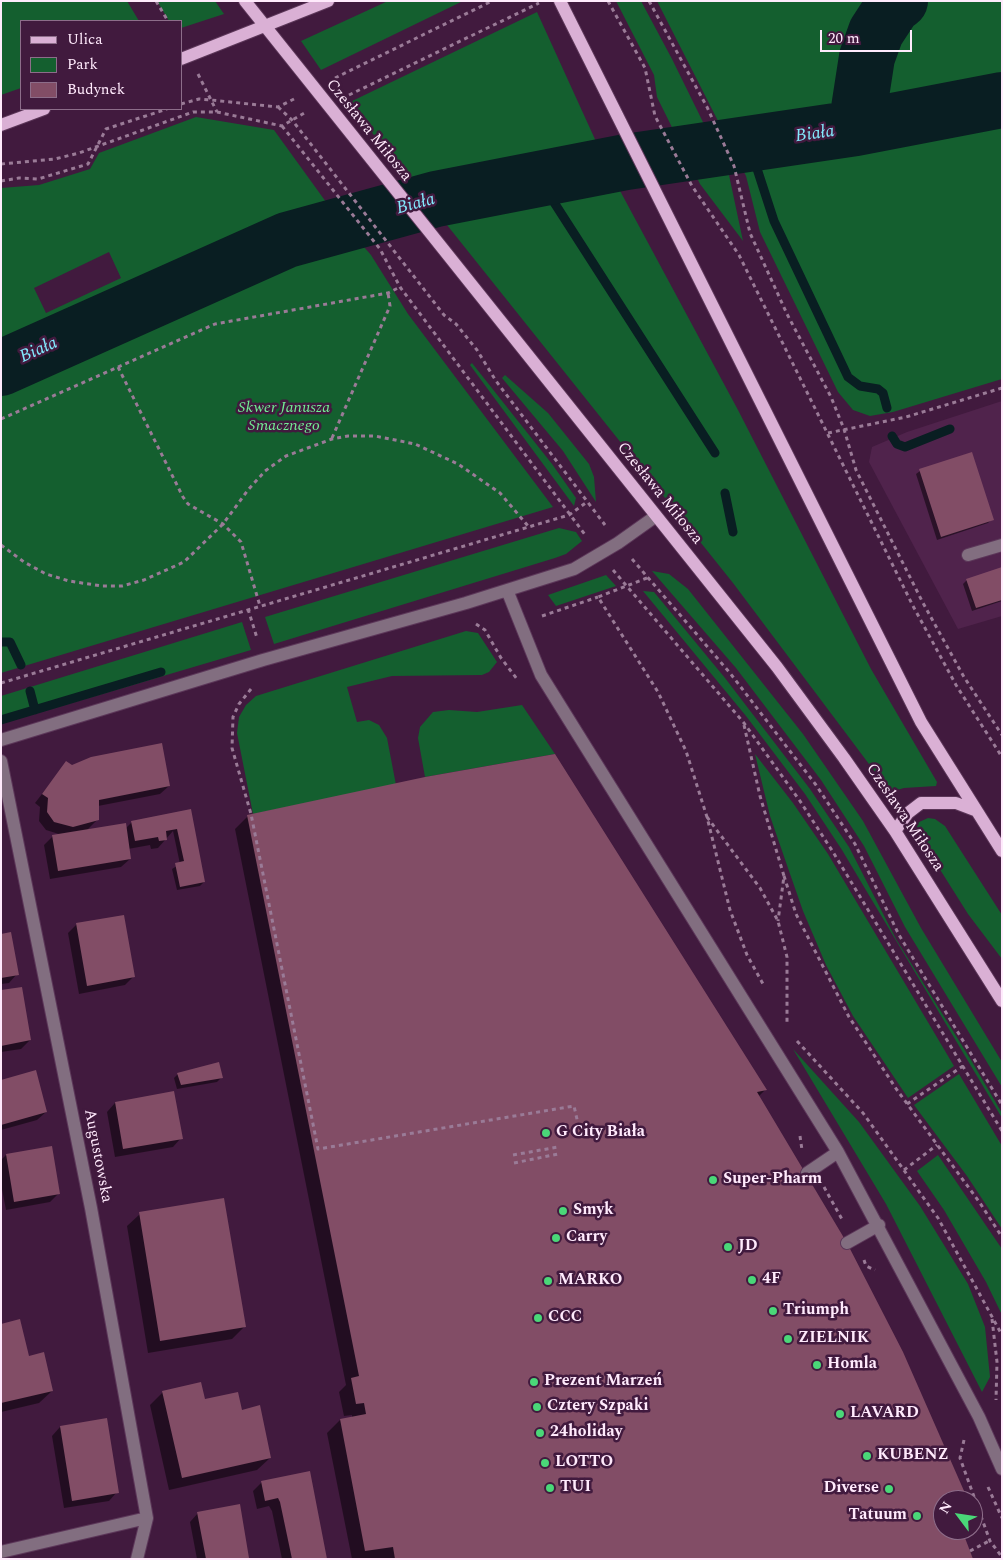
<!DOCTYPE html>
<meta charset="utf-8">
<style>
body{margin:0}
#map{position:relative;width:1003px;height:1560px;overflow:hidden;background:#411a3e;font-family:Spectral,serif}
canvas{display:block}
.frame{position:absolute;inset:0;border:2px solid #ffeafc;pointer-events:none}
.legend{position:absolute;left:20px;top:20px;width:162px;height:90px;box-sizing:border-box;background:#411a3e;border:1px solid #8d6d8a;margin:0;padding:6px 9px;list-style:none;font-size:15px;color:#ffeafc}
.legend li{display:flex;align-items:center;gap:10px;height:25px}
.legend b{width:25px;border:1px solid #8d6d8a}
.north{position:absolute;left:933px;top:1490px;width:50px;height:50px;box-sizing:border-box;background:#411a3e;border:1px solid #8d6d8a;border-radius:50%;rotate:301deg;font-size:14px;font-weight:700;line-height:20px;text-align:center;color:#ffeafc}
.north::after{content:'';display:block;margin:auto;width:18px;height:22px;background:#4ad778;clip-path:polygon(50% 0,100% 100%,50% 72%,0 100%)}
.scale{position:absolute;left:820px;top:30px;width:92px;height:22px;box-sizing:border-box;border:2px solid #ffeafc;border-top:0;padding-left:6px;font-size:15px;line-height:18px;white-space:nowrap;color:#ffeafc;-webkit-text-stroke:4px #411a3e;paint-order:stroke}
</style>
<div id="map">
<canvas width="1003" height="1560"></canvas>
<div class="frame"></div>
<ul class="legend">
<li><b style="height:6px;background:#dab0d5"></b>Ulica</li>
<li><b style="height:14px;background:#145f2f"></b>Park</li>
<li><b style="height:14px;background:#824d66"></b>Budynek</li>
</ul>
<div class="north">N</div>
<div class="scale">20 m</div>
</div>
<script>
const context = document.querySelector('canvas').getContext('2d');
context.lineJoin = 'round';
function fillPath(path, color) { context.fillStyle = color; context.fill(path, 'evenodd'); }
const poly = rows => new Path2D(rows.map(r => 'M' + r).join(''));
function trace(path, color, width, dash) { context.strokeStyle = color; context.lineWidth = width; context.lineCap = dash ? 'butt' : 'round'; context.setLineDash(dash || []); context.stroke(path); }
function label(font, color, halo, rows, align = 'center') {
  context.font = font + ' Spectral,serif'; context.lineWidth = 5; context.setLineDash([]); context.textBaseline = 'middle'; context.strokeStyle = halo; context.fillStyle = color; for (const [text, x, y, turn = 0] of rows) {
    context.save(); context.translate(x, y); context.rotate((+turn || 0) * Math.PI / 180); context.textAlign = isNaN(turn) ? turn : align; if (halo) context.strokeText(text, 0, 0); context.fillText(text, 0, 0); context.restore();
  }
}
fillPath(poly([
 [1002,401,1002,616,958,629,869,462,872,447,907,432]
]), '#50234c');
fillPath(poly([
 [1,1,127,1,139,21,21,21,21,88,1,95],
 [157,1,215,1,224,14,181,28,181,21,169,21],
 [388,1,463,1,321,70,301,41],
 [616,1,641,1,672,59,729,175,743,241,700,184,657,97,654,75],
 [657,1,1002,1,1002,379,893,412,870,416,853,410,838,392,760,232,746,176],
 [537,12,604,159,420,192,348,103],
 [196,117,274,130,334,213,223,255,1,357,1,188,39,185,90,169,99,153],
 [109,252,121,278,46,313,34,288],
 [611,174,738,410,871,669,937,782,936,786,904,788,890,792,733,583,435,210],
 [344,224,371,255,408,314,553,507,1,673,1,368,287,240],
 [472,363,552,464,576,498,574,506,470,365],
 [505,375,548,413,589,464,594,477,596,502,563,451,502,378],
 [559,528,576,532,582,541,566,554,555,558,274,644,265,617],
 [652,571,669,574,688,589,803,734,863,821,921,928,1002,1062,1002,1087,905,927,864,846,821,780,736,668],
 [606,575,616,586,556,606,548,595],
 [643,591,654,592,725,678,810,789,849,847,896,939,971,1060,1002,1113,1002,1118,842,850,805,794,746,716],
 [242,622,251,650,1,724,1,696],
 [466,631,478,633,497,662,489,672,482,675,392,676,347,687,357,722,369,720,379,725,387,738,396,785,253,814,237,733,239,717,246,705,256,696],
 [522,705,555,754,425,777,418,738,420,727,433,712,449,710,477,712],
 [755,754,793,803,828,854,954,1066,908,1098,853,1016,826,965,803,911,789,871,770,816],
 [928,818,935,819,945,826,1002,915,1002,959,968,914,917,833,917,823],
 [793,1049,859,1122,920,1206,968,1284,985,1327,990,1377,982,1392,886,1204],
 [959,1074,1002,1146,1002,1229,967,1176,914,1105],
 [938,1155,1002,1249,1002,1315,986,1282,944,1210,917,1171]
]), '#145f2f');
fillPath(poly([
 [920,471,992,519,988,523,937,540,916,474],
 [1002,569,1002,601,972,611,963,584,967,580],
 [66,763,72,767,169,786,160,794,98,806,98,819,86,831,125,829,132,822,174,814,204,882,200,886,177,890,172,869,180,864,173,831,158,848,151,849,150,845,128,849,130,859,121,867,50,879,44,845,53,836,62,835,46,830,39,821,40,807,35,803],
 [248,816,765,1090,758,1097,966,1500,943,1500,943,1530,965,1530,962,1534,972,1559,352,1559,327,1433,340,1420,352,1418,352,1415,344,1416,339,1392,346,1385,235,829],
 [77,924,133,977,125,985,79,994,68,933],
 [1,935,17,974,9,983,1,984],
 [1,991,30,1040,21,1049,1,1052],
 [178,1074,221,1078,217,1082,177,1089,174,1078],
 [1,1081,46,1112,37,1120,1,1130],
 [115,1103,181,1138,173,1147,115,1157,107,1112],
 [6,1155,59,1193,50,1202,6,1210,1,1184,1,1160],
 [140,1214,245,1326,232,1339,148,1353,127,1226],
 [1,1325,52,1391,39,1403,1,1412],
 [163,1392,241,1411,270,1458,257,1470,169,1490,150,1405],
 [60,1427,117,1492,109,1501,64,1508,52,1436],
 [309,1473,325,1559,282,1559,272,1511,269,1506,257,1509,253,1491,262,1482],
 [198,1513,248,1557,197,1559,190,1522]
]), '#0007');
trace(poly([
 [749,144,774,221,848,377,860,386,878,389,883,393,887,408],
 [539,179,715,453],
 [892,436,897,444,905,447,950,429],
 [725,493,733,532],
 [1,642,10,642,21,665],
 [30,691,35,710],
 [1,720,161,672]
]), '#091e22', 9);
trace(poly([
 [856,128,1002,100],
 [1,368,287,240,436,199,626,162,856,128,867,57,876,32,893,6,900,1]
]), '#091e22', 56);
fillPath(poly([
 [972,452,994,520,941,537,919,469],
 [1002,567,1002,600,976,608,966,579],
 [162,743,170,786,99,800,99,820,73,827,54,822,47,812,48,798,42,794,66,761,72,765,91,757],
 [555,754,767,1090,757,1092,847,1243,903,1352,968,1500,943,1500,943,1530,962,1530,973,1559,395,1559,393,1547,365,1551,340,1419,366,1414,364,1403,356,1404,351,1378,359,1376,247,815,425,777],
 [191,809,205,882,180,887,175,863,184,861,177,829,166,831,167,840,159,841,158,837,135,841,131,821],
 [126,823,131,859,58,871,52,835],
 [124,915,135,977,87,986,76,923],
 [11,932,19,975,1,978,1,934],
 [22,987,31,1040,1,1046,1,990],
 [219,1062,223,1078,181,1085,177,1073],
 [36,1070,47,1112,1,1125,1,1080],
 [174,1091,183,1139,123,1149,115,1102],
 [52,1146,60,1194,14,1202,6,1154],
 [224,1198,246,1327,160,1341,139,1212],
 [20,1319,29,1356,44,1352,53,1391,1,1403,1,1324],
 [201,1382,205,1399,238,1392,242,1410,260,1405,271,1458,182,1478,162,1391],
 [107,1418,119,1493,72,1501,60,1426],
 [310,1471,327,1559,292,1559,280,1502,278,1498,265,1501,261,1481],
 [240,1504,249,1558,206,1559,197,1512]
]), '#824d66');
const minor = poly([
 [968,555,1002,545],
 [507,590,541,675,838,1152,979,1417,1002,1469],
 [1,740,263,660,466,603,574,569,618,543,656,516],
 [1,761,91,1208,147,1518,137,1559],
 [807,1173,838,1152],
 [847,1243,879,1225],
 [1,1552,147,1518]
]);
const major = poly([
 [245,1,777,667,844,758,895,831,1002,1001],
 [560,1,921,722,1002,851],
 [181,59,328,1],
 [1,125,44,109],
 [895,831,908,813,921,803,956,803,977,811]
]);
trace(minor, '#5c3759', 14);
trace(major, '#5c3759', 14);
trace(poly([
 [156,1,168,21],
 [608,1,645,68,655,116,692,186,739,255,913,606,956,685,1002,757],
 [649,1,707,107,734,166,750,233,787,314,831,397,844,429,856,470,922,601,964,677,1002,735],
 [198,74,217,112],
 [335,78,492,1],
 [349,95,539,3],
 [181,104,199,99,211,100,278,107,294,99],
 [278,107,292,120,444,315,456,324,477,350,496,381,605,525],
 [282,126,380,249,400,287,586,536],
 [1,164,55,159,79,153,193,112,217,112,282,126,306,112],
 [1,181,19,178,38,179,88,164,106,129,167,109],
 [118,367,183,497,188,504,223,524,241,542,260,606],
 [1,419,215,324,388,293,400,287],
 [828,433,906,417,1002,388],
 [332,438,390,306,388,293],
 [1,545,24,562,46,574,69,581,102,586,122,586,144,580,184,562,223,524,248,490,265,471,286,456,332,439,348,436,375,436,415,444,458,464,500,493,528,526],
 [632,559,730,673,816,785,855,844,899,935,1002,1105],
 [613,570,744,723,800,801,833,852,1002,1131],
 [647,578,598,597,658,692,686,751,707,817,730,910,747,955,763,984],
 [248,609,257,638],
 [542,616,598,597],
 [476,624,485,630,501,658,517,679],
 [1,683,569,515,587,502],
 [251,689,239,704,233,717,232,748,251,814,318,1149,574,1106,579,1128],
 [744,725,760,796,784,876,778,921],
 [707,817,760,888,778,921,787,957,787,1025],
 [784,876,796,914,849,1017,897,1090,980,1203,1002,1237],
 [797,1041,863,1113,938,1218,1002,1335],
 [907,1104,963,1066],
 [800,1136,802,1150],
 [513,1155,558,1147],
 [514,1163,558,1154],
 [904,1170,937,1145],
 [824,1187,843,1221],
 [864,1260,866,1266,875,1270],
 [992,1319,997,1362,996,1400],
 [964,1440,960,1458,990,1541,1002,1557],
 [988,1487,1002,1518],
 [970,1551,989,1541]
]), '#9a7b97', 3, [4, 4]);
trace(minor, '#826e80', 12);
trace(major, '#dab0d5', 12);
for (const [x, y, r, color] of [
 [546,1133,5,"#4ad778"],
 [713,1180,5,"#4ad778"],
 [563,1211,5,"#4ad778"],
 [556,1238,5,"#4ad778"],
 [728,1247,5,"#4ad778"],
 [752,1280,5,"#4ad778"],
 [548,1281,5,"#4ad778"],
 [773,1311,5,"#4ad778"],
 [538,1318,5,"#4ad778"],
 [788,1339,5,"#4ad778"],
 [817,1365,5,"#4ad778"],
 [534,1382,5,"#4ad778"],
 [537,1407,5,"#4ad778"],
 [840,1414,5,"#4ad778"],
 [540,1433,5,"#4ad778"],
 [867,1456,5,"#4ad778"],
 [545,1463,5,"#4ad778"],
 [550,1488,5,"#4ad778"],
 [889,1489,5,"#4ad778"],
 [917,1516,5,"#4ad778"]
]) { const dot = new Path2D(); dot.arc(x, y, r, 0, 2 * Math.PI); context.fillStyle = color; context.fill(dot); trace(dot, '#411a3e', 2); }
label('16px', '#ffeafc', '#411a3e', [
 ["Czesława Miłosza",368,131,51],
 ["Czesława Miłosza",659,494,51],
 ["Czesława Miłosza",904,818,56],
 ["Augustowska",97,1156,79]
]);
label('italic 16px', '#72ed94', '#411a3e', [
 ["Skwer Janusza",284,409],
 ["Smacznego",284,427]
]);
label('bold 16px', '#ffeafc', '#411a3e', [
 ["G City Biała",556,1133],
 ["Super-Pharm",723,1180],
 ["Smyk",573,1211],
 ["Carry",566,1238],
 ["JD",738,1247],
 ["4F",762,1280],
 ["MARKO",558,1281],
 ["Triumph",783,1311],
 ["CCC",548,1318],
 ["ZIELNIK",798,1339],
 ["Homla",827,1365],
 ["Prezent Marzeń",544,1382],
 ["Cztery Szpaki",547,1407],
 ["LAVARD",850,1414],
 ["24holiday",550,1433],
 ["KUBENZ",877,1456],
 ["LOTTO",555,1463],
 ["TUI",560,1488],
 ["Diverse",879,1489,"right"],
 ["Tatuum",907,1516,"right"]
], 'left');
label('italic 18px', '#83ebfe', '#411a3e', [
 ["Biała",815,135,-8],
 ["Biała",416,205,-15],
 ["Biała",39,351,-24]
]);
</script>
